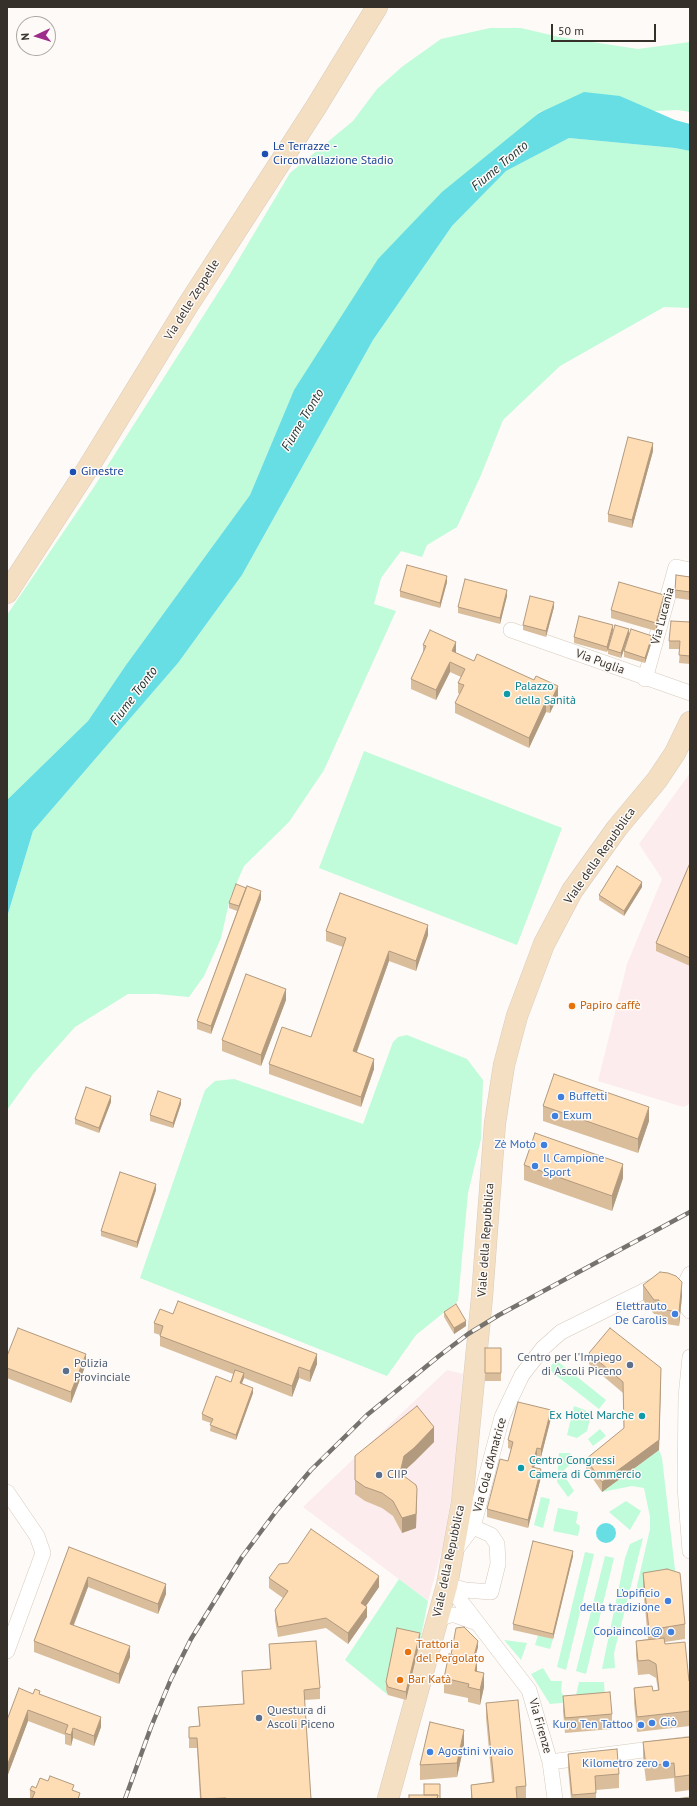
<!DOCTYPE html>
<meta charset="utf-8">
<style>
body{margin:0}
#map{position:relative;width:697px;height:1806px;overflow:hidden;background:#fdfaf7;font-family:"PT Sans",sans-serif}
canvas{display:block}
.frame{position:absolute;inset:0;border:8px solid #35302a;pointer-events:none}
.north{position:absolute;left:16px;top:16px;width:40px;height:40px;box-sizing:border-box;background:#fdfaf7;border:1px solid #ada9a5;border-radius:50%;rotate:266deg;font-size:11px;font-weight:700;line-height:16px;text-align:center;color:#35302a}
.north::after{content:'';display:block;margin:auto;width:14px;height:18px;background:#9d2d8b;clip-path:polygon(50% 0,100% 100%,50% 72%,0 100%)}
.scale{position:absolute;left:551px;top:24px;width:105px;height:18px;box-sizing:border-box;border:2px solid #35302a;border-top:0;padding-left:5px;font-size:12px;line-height:14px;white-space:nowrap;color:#35302a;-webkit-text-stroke:3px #fdfaf7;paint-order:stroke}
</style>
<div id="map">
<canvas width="697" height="1806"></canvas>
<div class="frame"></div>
<div class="north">N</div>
<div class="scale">50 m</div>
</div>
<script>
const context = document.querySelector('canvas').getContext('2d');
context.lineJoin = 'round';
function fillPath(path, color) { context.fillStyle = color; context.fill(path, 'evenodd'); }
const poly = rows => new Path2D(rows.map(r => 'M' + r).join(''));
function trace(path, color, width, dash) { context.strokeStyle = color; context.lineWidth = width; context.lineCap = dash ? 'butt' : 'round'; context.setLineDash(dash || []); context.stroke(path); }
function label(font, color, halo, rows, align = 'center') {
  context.font = font + ' "PT Sans",sans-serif'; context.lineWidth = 3; context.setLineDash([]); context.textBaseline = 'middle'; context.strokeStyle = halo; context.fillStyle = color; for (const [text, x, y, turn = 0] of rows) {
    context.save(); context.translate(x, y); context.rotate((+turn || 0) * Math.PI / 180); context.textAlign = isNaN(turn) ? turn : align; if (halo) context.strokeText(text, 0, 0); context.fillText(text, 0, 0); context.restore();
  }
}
fillPath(poly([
 [447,1370,463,1374,454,1479,444,1542,428,1601,303,1507]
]), '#fdeced');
fillPath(poly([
 [690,773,690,1104,683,1107,598,1081,627,964,662,879,639,844]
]), '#fdecee');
fillPath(poly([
 [490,28,521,28,559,37,638,49,690,42,690,112,678,110,653,111,620,96,539,112,294,390,250,495,126,665,88,721,7,800,7,615,92,490,230,274,290,173,353,121,377,89,403,66,441,39],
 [569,138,675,148,690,151,690,308,664,307,560,366,503,420,481,475,457,527,427,545,422,557,401,551,381,578,374,604,396,611,324,770,289,822,244,866,230,898,221,938,204,976,189,997,157,994,128,994,75,1027,33,1074,7,1110,7,917,33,831,178,663,242,575,373,340,452,226,506,171],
 [364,751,562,828,517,945,319,868],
 [407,1035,467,1059,483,1080,481,1139,468,1193,458,1301,416,1335,387,1376,140,1278,205,1090,215,1081,234,1079,363,1124,393,1042,398,1037],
 [556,1360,606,1400,599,1409,548,1369],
 [574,1406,585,1410,591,1415,587,1431,577,1438,567,1435],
 [600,1429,606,1436,593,1446,588,1439],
 [659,1450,662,1458,677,1587,636,1590,650,1529,650,1517,644,1488,632,1486,602,1492],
 [559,1453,570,1453,575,1460,562,1472,574,1491,568,1497,557,1482],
 [541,1497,550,1499,543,1528,534,1525],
 [626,1501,641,1511,630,1530,609,1512],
 [558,1508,578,1512,576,1523,580,1526,578,1536,553,1531],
 [643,1538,614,1653,615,1668,602,1669,625,1558,630,1544],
 [585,1552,594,1554,566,1670,557,1667],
 [605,1556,614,1558,586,1674,576,1671],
 [399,1579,428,1601,420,1641,386,1690,388,1695,345,1660],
 [538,1635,553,1639,550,1649,535,1645],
 [504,1640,527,1643,521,1660],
 [543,1668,551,1681,562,1681,561,1692,564,1696,570,1698,576,1695,579,1682,604,1682,605,1699,550,1704,531,1674]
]), '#c0fbda');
fillPath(poly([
 [584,92,620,96,675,120,690,124,690,151,675,148,569,138,506,171,452,226,373,340,242,575,178,663,33,831,7,917,7,800,88,721,126,665,250,495,294,390,378,259,442,192,539,113],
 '596 1533a10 10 0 1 1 20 0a10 10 0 1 1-20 0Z'
]), '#66dee3');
const street = poly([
 [511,630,690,693],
 [645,679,676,567,690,570],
 [690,1274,684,1286,683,1295,686,1306,690,1311],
 [690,1357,686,1397,685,1487,690,1551],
 [7,1492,37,1536,43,1553,7,1651],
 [454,1552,473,1527,502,1417,522,1375,543,1348,561,1332,654,1286,668,1285,676,1289,683,1295],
 [447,1585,456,1595,529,1690,550,1762,555,1799],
 [447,1585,465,1590,491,1592,498,1564,497,1544,491,1535,473,1527],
 [437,1619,450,1615,455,1615,477,1623],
 [550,1762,690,1744]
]);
const secondary = poly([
 [7,593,88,468,188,305,316,107,377,7],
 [388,1799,447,1585,462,1502,482,1297,495,1123,504,1065,517,1016,544,944,572,891,617,828,657,780,675,753,690,722]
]);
trace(street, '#d8cbbc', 16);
trace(secondary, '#d8cbbc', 22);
trace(street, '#fff', 15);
trace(secondary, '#f5dfc2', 21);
const rail = poly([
 [125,1799,151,1727,171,1679,191,1639,242,1557,277,1510,311,1470,367,1415,439,1356,468,1334,499,1315,690,1212]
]);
trace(rail, '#76726d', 4.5);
trace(rail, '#fdfaf7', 3, [9]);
fillPath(poly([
 [653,451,632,528,608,522,608,514],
 [690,577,690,600,675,598,675,590],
 [447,582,440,608,400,597,400,591],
 [507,596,500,624,458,613,458,607],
 [664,603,656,631,611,618,611,610],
 [554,607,546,637,523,630,523,625],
 [690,622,690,664,679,663,680,649,669,649,669,641],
 [613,630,607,652,574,643,574,637],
 [629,635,621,658,608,654,608,649],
 [652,641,645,663,624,657,624,651],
 [423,645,456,653,474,661,558,696,550,713,546,712,529,748,455,713,455,703,460,694,458,693,458,683,461,677,450,672,436,700,411,689,411,679,423,654],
 [690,863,690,966,656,951,656,943],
 [642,887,624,916,599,900,599,895],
 [261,899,211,1034,197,1029,197,1021,237,911,229,908,229,903],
 [326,931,428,935,416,971,389,961,357,1052,374,1069,361,1107,269,1074,269,1064,311,1037,343,947,326,941],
 [286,1000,261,1066,222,1051,222,1040],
 [111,1102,99,1133,75,1124,75,1119],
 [181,1104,173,1128,150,1121,150,1115],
 [543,1106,649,1121,638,1153,543,1121],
 [524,1165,623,1178,612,1211,524,1180],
 [156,1190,137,1248,101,1236,101,1231],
 [643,1285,682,1296,679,1326,660,1323,659,1315,654,1314,643,1300],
 [444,1312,466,1326,454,1334,444,1317],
 [173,1314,317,1364,310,1382,299,1378,292,1397,244,1378,242,1383,253,1393,236,1440,210,1431,211,1423,202,1420,202,1414,231,1382,233,1374,160,1346,160,1335,154,1333,154,1323],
 [485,1348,501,1348,501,1381,485,1381],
 [589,1353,661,1368,659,1450,602,1492,586,1469,586,1459,624,1429,623,1393,589,1364],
 [7,1356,86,1364,71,1403,7,1378],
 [551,1418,541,1457,537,1456,534,1468,541,1477,528,1528,487,1517,487,1509,508,1461,511,1449,508,1448,508,1440],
 [434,1442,414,1462,404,1471,403,1475,417,1503,416,1528,402,1533,393,1516,382,1508,365,1501,355,1494,355,1456],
 [69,1547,166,1594,158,1614,88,1587,74,1625,130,1657,119,1684,34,1652,34,1641],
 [573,1556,553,1639,513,1630,513,1624],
 [643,1573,685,1624,685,1639,665,1642,665,1644,690,1681,690,1726,637,1732,634,1703,634,1688,653,1691,658,1690,656,1678,649,1674,638,1675,636,1655,636,1641,648,1639,643,1588],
 [269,1578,379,1587,366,1606,367,1617,348,1644,326,1628,278,1637,275,1620,275,1610,283,1598,269,1588],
 [420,1641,406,1700,388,1695,386,1690,386,1682],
 [269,1644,320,1688,320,1699,304,1700,311,1799,200,1799,197,1748,189,1748,189,1727,199,1726,198,1707,243,1704,242,1671,270,1669],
 [478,1647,474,1660,477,1671,484,1687,480,1705,468,1702,468,1698,444,1693,444,1678,451,1655],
 [33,1694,40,1694,101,1727,94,1746,73,1738,71,1746,65,1744,65,1735,28,1721,7,1777,7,1720],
 [563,1696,612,1714,612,1729,565,1733,563,1711],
 [486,1703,526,1786,526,1799,471,1799,471,1785,492,1782,486,1718],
 [690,1737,690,1790,675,1792,674,1778,646,1781,643,1757,643,1742],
 [464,1745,457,1777,420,1780,420,1765],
 [568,1754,619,1774,619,1788,596,1790,596,1799,571,1799,568,1768],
 [36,1788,74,1791,80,1799,32,1799,30,1798,30,1790]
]), '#dabd9b');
fillPath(poly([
 [653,443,653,451,632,528,632,520],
 [447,576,447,582,440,608,440,603],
 [507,590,507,596,500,624,500,618],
 [664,595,664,603,656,631,656,623],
 [554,602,554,607,546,637,546,631],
 [613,625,613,630,607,652,607,647],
 [629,629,629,635,621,658,621,653],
 [652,636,652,641,645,663,645,658],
 [456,642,456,653,452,651],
 [450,662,450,672,436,700,436,690],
 [558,686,558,696,550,713,550,703],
 [546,701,546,712,529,748,529,738],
 [642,882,642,887,624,916,624,911],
 [261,891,261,899,211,1034,211,1026],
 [428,925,428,935,416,971,416,961],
 [389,951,389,961,353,1062,353,1051],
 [286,989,286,1000,261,1066,261,1055],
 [374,1059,374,1069,361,1107,361,1097],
 [111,1096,111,1102,99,1133,99,1128],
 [181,1099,181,1104,173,1128,173,1123],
 [649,1107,649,1121,638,1153,638,1139],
 [623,1164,623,1178,612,1211,612,1196],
 [156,1184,156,1190,137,1248,137,1242],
 [682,1282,682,1296,679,1326,679,1312],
 [466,1321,466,1326,454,1334,454,1328],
 [86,1354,86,1364,71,1403,71,1392],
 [317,1354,317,1364,310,1382,310,1371],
 [299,1367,299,1378,292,1397,292,1386],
 [244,1373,244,1378,240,1388,240,1383],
 [661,1379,659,1450,602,1492,602,1482],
 [253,1388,253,1393,236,1440,236,1435],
 [551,1410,551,1418,541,1457,541,1449],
 [434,1427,434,1442,414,1462,404,1471,400,1487,400,1473,404,1456],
 [537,1448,537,1456,532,1475,532,1467],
 [541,1469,541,1477,528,1528,528,1520],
 [417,1489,416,1528,402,1533,402,1518],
 [573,1551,573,1556,553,1639,553,1634],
 [379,1576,379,1587,361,1613,361,1603],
 [88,1577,88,1587,70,1634,70,1624],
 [166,1584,166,1594,158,1614,158,1604],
 [367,1607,367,1617,348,1644,348,1633],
 [420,1633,420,1641,406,1700,406,1692],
 [478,1641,478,1647,471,1672,471,1667],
 [130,1646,130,1657,119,1684,119,1674],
 [477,1661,477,1675,475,1671],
 [484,1673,484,1687,480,1705,480,1690],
 [28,1710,28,1721,7,1777,7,1766],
 [101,1717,101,1727,94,1746,94,1736],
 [73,1728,73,1738,71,1746,71,1735],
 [464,1730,464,1745,457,1777,457,1763]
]), '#b29a7e');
const building = poly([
 [628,437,653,443,632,520,608,514,628,437],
 [407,565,447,576,440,603,400,591,407,565],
 [676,575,690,577,690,592,675,590,676,575],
 [465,579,507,590,500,618,458,607,465,579],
 [619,582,664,595,656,623,611,610,619,582],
 [530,596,554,602,546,631,523,625,530,596],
 [579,616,613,625,607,647,574,637,579,616],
 [671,621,690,622,690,656,679,655,680,641,669,641,671,621],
 [615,625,629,629,621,653,608,649,615,625],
 [631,629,652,636,645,658,624,651,631,629],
 [430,630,456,642,452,651,474,661,477,654,534,680,536,676,558,686,550,703,546,701,529,738,455,703,464,685,458,683,465,669,450,662,436,690,411,679,426,646,423,645,430,630],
 [690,863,690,958,656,943,690,863],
 [617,866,642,882,624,911,599,895,617,866],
 [236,884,246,888,239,906,229,903,236,884],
 [247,886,261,891,211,1026,197,1021,247,886],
 [340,893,428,925,416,961,389,951,353,1051,374,1059,361,1097,269,1064,282,1027,311,1037,346,938,326,931,340,893],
 [246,974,286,989,261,1055,222,1040,246,974],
 [554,1074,649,1107,638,1139,543,1106,554,1074],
 [86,1087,111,1096,99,1128,75,1119,86,1087],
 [158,1091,181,1099,173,1123,150,1115,158,1091],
 [535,1133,623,1164,612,1196,524,1165,535,1133],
 [120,1172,156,1184,137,1242,101,1231,120,1172],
 [660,1272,668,1273,676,1276,682,1282,679,1312,660,1309,659,1300,654,1300,643,1285,660,1272],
 [178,1301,317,1354,310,1371,299,1367,292,1386,160,1336,163,1326,154,1323,160,1309,173,1314,178,1301],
 [456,1304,466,1321,454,1328,444,1312,456,1304],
 [18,1328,86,1354,71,1392,7,1368,7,1356,18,1328],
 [610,1328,661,1368,659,1440,602,1482,586,1459,624,1428,623,1382,589,1353,610,1328],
 [485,1348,501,1348,501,1373,485,1373,485,1348],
 [235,1370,244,1373,240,1383,253,1388,236,1435,210,1425,213,1419,202,1414,216,1376,231,1382,235,1370],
 [518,1402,551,1410,541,1449,537,1448,532,1467,541,1469,528,1520,487,1509,500,1459,508,1461,513,1442,508,1440,518,1402],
 [417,1406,434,1427,414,1448,404,1456,400,1473,416,1485,417,1489,416,1514,402,1518,393,1501,382,1493,365,1487,355,1480,355,1456,417,1406],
 [311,1529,379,1576,361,1603,367,1607,348,1633,326,1618,278,1627,275,1610,288,1591,269,1578,279,1564,288,1563,311,1529],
 [533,1541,573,1551,553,1634,513,1624,533,1541],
 [69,1547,166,1584,158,1604,88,1577,70,1624,130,1646,119,1674,34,1641,69,1547],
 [667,1569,680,1573,685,1624,649,1630,643,1573,667,1569],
 [464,1627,478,1641,473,1660,451,1655,456,1628,464,1627],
 [397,1628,420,1633,406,1692,388,1687,386,1682,397,1628],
 [664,1638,665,1644,685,1642,689,1681,690,1681,690,1711,637,1717,634,1688,652,1686,653,1691,659,1690,656,1664,649,1660,638,1661,636,1641,664,1638],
 [316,1641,320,1688,304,1690,311,1799,226,1799,226,1798,201,1799,197,1738,189,1738,189,1727,200,1726,198,1707,244,1704,242,1671,271,1669,269,1644,316,1641],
 [449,1654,477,1661,475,1671,484,1673,480,1690,468,1687,469,1684,444,1678,449,1654],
 [19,1688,33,1694,35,1689,40,1691,39,1694,101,1717,94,1736,73,1728,71,1735,65,1733,68,1725,28,1710,7,1766,7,1720,19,1688],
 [610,1692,612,1714,565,1718,563,1696,610,1692],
 [518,1700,526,1786,516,1787,517,1799,472,1799,471,1785,494,1782,486,1703,518,1700],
 [430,1722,464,1730,457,1763,420,1765,430,1722],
 [690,1737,690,1775,675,1777,674,1763,646,1766,643,1742,690,1737],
 [617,1749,619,1774,595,1776,596,1793,572,1795,568,1754,617,1749],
 [50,1776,74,1785,72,1790,80,1793,78,1799,32,1799,35,1792,30,1790,32,1786,36,1788,40,1778,48,1781,50,1776],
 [424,1784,440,1784,440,1799,437,1799,438,1795,424,1795,424,1784],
 [409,1795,438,1795,437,1799,409,1799,409,1795],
 [690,1797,690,1799,676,1799,690,1797]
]);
fillPath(building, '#fedcb4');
trace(building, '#b29a7e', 1);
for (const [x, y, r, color] of [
 [265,154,4,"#1a4fb4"],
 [73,472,4,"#1a4fb4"],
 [507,694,4,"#0f9aa8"],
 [572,1006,4,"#e8710a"],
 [561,1097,4,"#3f7fe0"],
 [555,1116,4,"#3f7fe0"],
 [544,1145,4,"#3f7fe0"],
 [535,1166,4,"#3f7fe0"],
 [675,1314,4,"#3f7fe0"],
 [630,1365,4,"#5c6f8a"],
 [66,1371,4,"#5c6f8a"],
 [642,1416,4,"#0f9aa8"],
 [521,1468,4,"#0f9aa8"],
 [379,1475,4,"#5c6f8a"],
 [668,1601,4,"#3f7fe0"],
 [671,1632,4,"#3f7fe0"],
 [408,1652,4,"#e8710a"],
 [400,1680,4,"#e8710a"],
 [259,1718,4,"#5c6f8a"],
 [652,1723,4,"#3f7fe0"],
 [641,1725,4,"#3f7fe0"],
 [430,1752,4,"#3f7fe0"],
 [666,1764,4,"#3f7fe0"]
]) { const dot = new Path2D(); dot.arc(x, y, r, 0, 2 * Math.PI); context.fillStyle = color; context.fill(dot); trace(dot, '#fdfaf7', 1.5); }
label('12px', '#164399', '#fdfaf7', [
 ["Le Terrazze -",273,147],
 ["Circonvallazione Stadio",273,161],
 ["Ginestre",81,472]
], 'left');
label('12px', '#35302a', '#fdfaf7', [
 ["Via delle Zeppelle",192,300,-58],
 ["Via Lucania",663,616,-75],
 ["Via Puglia",600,662,20],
 ["Viale della Repubblica",600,856,-55],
 ["Viale della Repubblica",486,1240,-86],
 ["Via Cola d'Amatrice",490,1465,-75],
 ["Viale della Repubblica",449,1561,-78],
 ["Via Firenze",540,1726,74]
]);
label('12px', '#0d838f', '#fdfaf7', [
 ["Palazzo",515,687],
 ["della Sanità",515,701],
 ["Ex Hotel Marche",634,1416,"right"],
 ["Centro Congressi",529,1461],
 ["Camera di Commercio",529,1475]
], 'left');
label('12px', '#c56008', '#fdfaf7', [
 ["Papiro caffè",580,1006],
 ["Trattoria",416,1645],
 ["del Pergolato",416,1659],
 ["Bar Katà",408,1680]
], 'left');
label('12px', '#366cbe', '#fdfaf7', [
 ["Buffetti",569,1097,"left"],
 ["Exum",563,1116,"left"],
 ["Zè Moto",536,1145],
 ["Il Campione",543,1159,"left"],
 ["Sport",543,1173,"left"],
 ["Elettrauto",667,1307],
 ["De Carolis",667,1321],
 ["L'opificio",660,1594],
 ["della tradizione",660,1608],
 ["Copiaincoll@",663,1632],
 ["Giò",660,1723,"left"],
 ["Kuro Ten Tattoo",633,1725],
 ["Agostini vivaio",438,1752,"left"],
 ["Kilometro zero",658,1764]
], 'right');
label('12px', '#4e5e75', '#fdfaf7', [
 ["Centro per l'Impiego",622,1358,"right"],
 ["di Ascoli Piceno",622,1372,"right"],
 ["Polizia",74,1364],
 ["Provinciale",74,1378],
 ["CIIP",387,1475],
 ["Questura di",267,1711],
 ["Ascoli Piceno",267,1725]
], 'left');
label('italic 13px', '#192e2f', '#fdfaf7', [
 ["Fiume Tronto",500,166,-40],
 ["Fiume Tronto",303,420,-59],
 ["Fiume Tronto",134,696,-53]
]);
</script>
